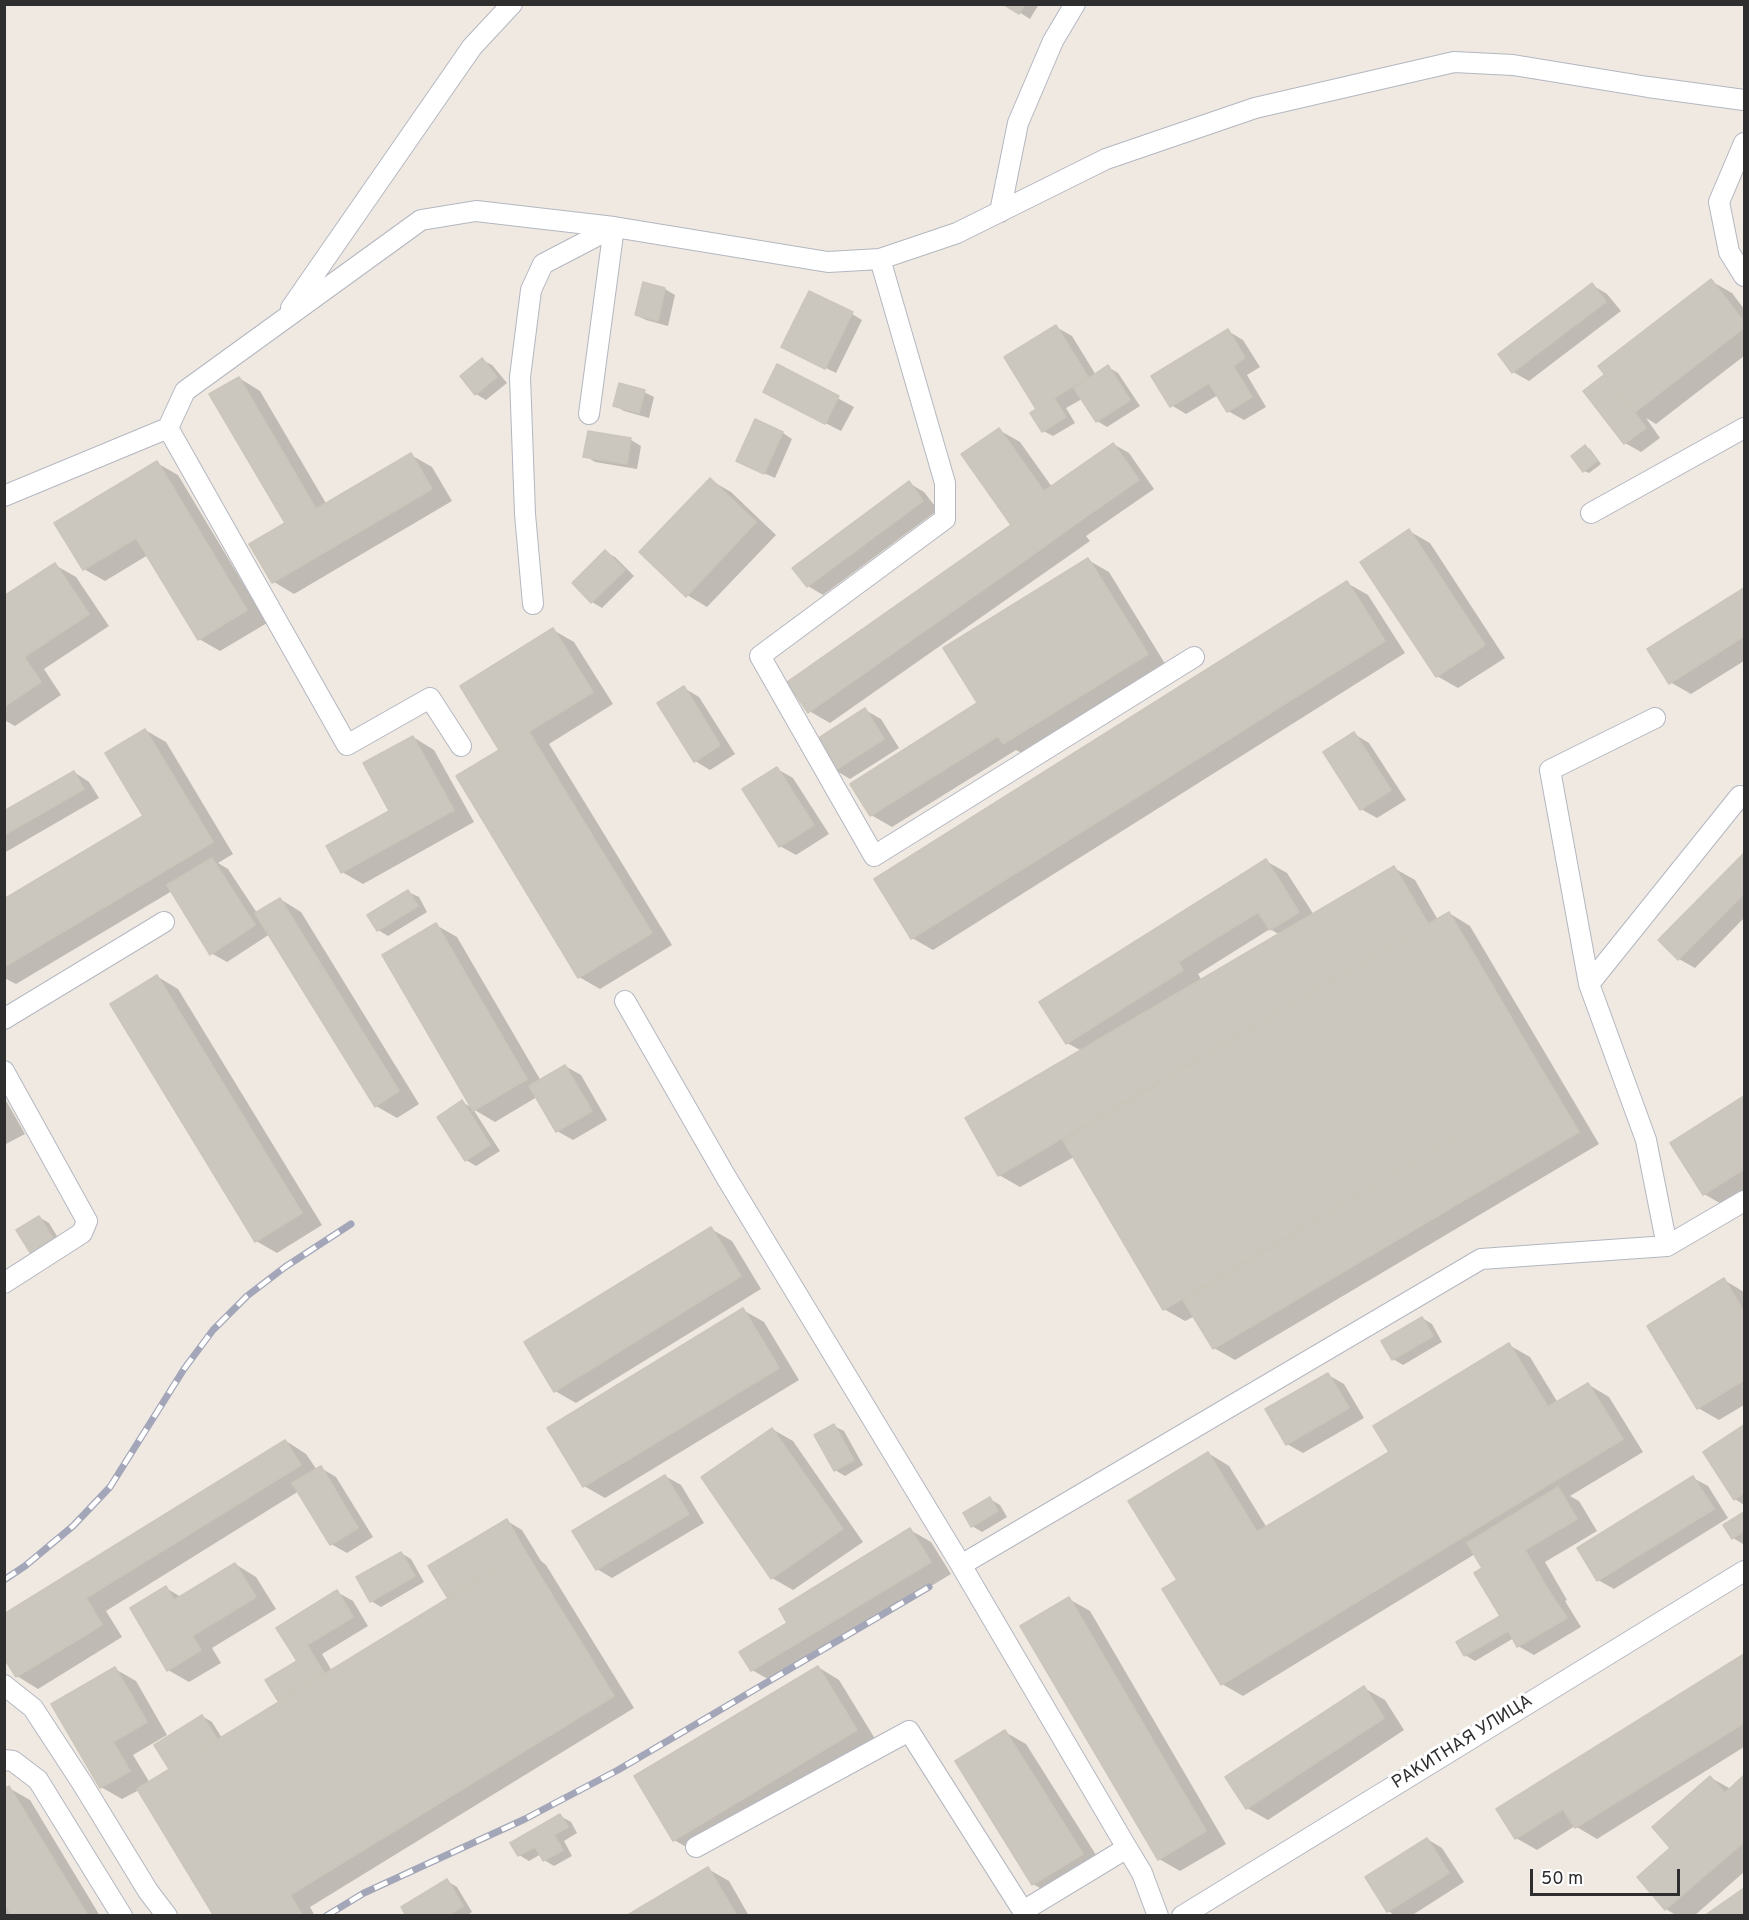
<!DOCTYPE html>
<meta charset="utf-8">
<style>
body{margin:0}
#map{position:relative;width:1749px;height:1920px;overflow:hidden;background:#efe9e1;font-family:Overpass,sans-serif}
canvas{display:block}
.frame{position:absolute;inset:0;border:6px solid #2e2e2e;pointer-events:none}
.scale{position:absolute;left:1530px;top:1869px;width:150px;height:27px;box-sizing:border-box;border:3px solid #2e2e2e;border-top:0;padding-left:8px;font-size:18px;line-height:21px;white-space:nowrap;color:#2e2e2e;-webkit-text-stroke:4px #fff;paint-order:stroke}
</style>
<div id="map">
<canvas width="1749" height="1920"></canvas>
<div class="frame"></div>
<div class="scale">50 m</div>
</div>
<script>
const context = document.querySelector('canvas').getContext('2d');
context.lineJoin = 'round';
function fillPath(path, color) { context.fillStyle = color; context.fill(path, 'evenodd'); }
const poly = rows => new Path2D(rows.map(r => 'M' + r).join(''));
function trace(path, color, width, dash) { context.strokeStyle = color; context.lineWidth = width; context.lineCap = dash ? 'butt' : 'round'; context.setLineDash(dash || []); context.stroke(path); }
function label(font, color, halo, rows, align = 'center') {
  context.font = font + ' Overpass,sans-serif'; context.lineWidth = 6; context.setLineDash([]); context.textBaseline = 'middle'; context.strokeStyle = halo; context.fillStyle = color; for (const [text, x, y, turn = 0] of rows) {
    context.save(); context.translate(x, y); context.rotate((+turn || 0) * Math.PI / 180); context.textAlign = isNaN(turn) ? turn : align; if (halo) context.strokeText(text, 0, 0); context.fillText(text, 0, 0); context.restore();
  }
}
fillPath(poly([
 [1006,4,1039,4,1030,19],
 [1711,281,1732,293,1744,309,1744,356,1656,424,1646,418,1660,438,1641,452,1625,443,1586,391],
 [644,284,665,289,675,295,668,326,646,320,636,315],
 [1592,285,1607,294,1621,311,1529,381,1513,372],
 [852,314,862,320,836,373,793,352],
 [1056,327,1072,336,1096,375,1108,367,1118,373,1140,406,1107,427,1097,421,1082,399,1066,408,1075,423,1053,436,1043,431,1039,409,1037,408],
 [1228,331,1243,340,1260,367,1247,375,1266,407,1244,420,1228,411,1218,395,1186,414,1171,405],
 [482,360,492,365,507,383,486,400,476,394],
 [778,366,854,407,841,431,780,400],
 [239,378,260,391,327,505,411,455,432,467,452,501,294,594,274,582,252,544,287,524],
 [644,392,654,397,649,418,624,411,614,405],
 [999,430,1020,442,1052,487,1113,444,1129,453,1154,489,1086,536,1090,541,830,723,809,711,1013,525],
 [783,433,792,439,775,478,748,466],
 [631,440,641,446,637,469,595,462,585,456],
 [1585,447,1590,449,1601,464,1589,473,1584,471],
 [157,463,178,475,267,623,220,651,199,639,148,555,105,581,84,569],
 [710,480,731,492,776,535,707,607,687,595],
 [909,483,924,492,938,510,823,595,808,586],
 [1409,531,1430,543,1505,658,1458,688,1437,676,1362,562],
 [605,552,615,557,634,576,602,608,592,602],
 [1088,560,1109,572,1167,667,1025,755,1016,750,892,827,871,815,852,784,980,703],
 [55,565,76,577,109,626,44,669,61,695,15,726,4,720,4,598],
 [1347,583,1368,595,1405,653,933,950,912,938],
 [1744,590,1744,661,1691,694,1670,682,1649,649],
 [553,630,574,642,613,704,549,744,672,945,600,989,579,977,501,750,462,686],
 [684,688,699,697,735,754,710,770,695,761],
 [865,710,881,719,899,748,850,779,835,770],
 [145,730,166,742,233,854,218,863,228,869,257,913,280,899,301,912,419,1104,397,1118,376,1106,270,934,227,962,211,953,172,891,16,984,4,978,4,901,145,817],
 [1354,734,1369,743,1406,800,1377,818,1361,809],
 [413,737,434,750,474,822,363,884,342,872,391,812],
 [777,769,793,778,829,834,796,855,780,846],
 [74,772,89,782,99,798,4,853,4,812],
 [1744,855,1744,918,1695,968,1679,959,1660,940],
 [1266,861,1287,873,1314,915,1394,868,1415,880,1438,920,1449,913,1470,926,1599,1144,1235,1360,1214,1348,1195,1316,1185,1321,1164,1309,1074,1157,1020,1187,999,1175,1082,1051,1067,1043],
 [1270,929,1280,935,1202,981,1198,974],
 [408,892,419,897,427,912,388,936,378,930],
 [436,925,457,937,541,1081,565,1066,581,1075,607,1120,573,1140,557,1131,537,1097,495,1122,473,1109,500,1151,476,1166,466,1160,462,1102,474,1109],
 [158,977,178,989,322,1225,277,1253,256,1241],
 [4,1097,25,1134,4,1145],
 [1744,1097,1744,1194,1725,1206,1704,1194,1672,1143],
 [39,1217,49,1223,63,1246,43,1258,32,1253],
 [711,1229,732,1241,761,1289,576,1403,555,1391],
 [1724,1280,1744,1292,1744,1405,1719,1420,1698,1408],
 [743,1310,764,1322,799,1380,605,1498,584,1486],
 [1422,1318,1432,1324,1442,1342,1403,1365,1393,1359],
 [1509,1345,1530,1357,1558,1403,1589,1385,1609,1397,1643,1452,1570,1496,1579,1501,1597,1531,1545,1562,1567,1600,1565,1601,1581,1627,1534,1655,1518,1646,1514,1638,1475,1661,1465,1655,1502,1617,1484,1569,1475,1554,1243,1696,1222,1684,1179,1580,1208,1453,1229,1466,1267,1528,1391,1452],
 [1328,1375,1344,1384,1364,1418,1303,1453,1287,1444],
 [834,1426,844,1431,863,1465,845,1476,835,1470],
 [1744,1427,1744,1505,1735,1499,1705,1453],
 [772,1429,793,1441,863,1542,793,1590,772,1578],
 [286,1441,306,1454,317,1470,321,1468,336,1477,373,1537,347,1553,331,1544,299,1491,106,1611,122,1637,38,1689,17,1676,4,1656],
 [665,1476,681,1485,704,1523,612,1578,597,1569],
 [1693,1478,1708,1486,1728,1518,1614,1589,1598,1580,1579,1548],
 [990,1499,1000,1505,1007,1517,982,1532,972,1526],
 [1744,1514,1744,1543,1743,1544,1733,1538,1725,1526],
 [507,1521,522,1530,541,1561,546,1565,634,1708,310,1907,315,1916,216,1916,139,1790,122,1799,101,1787,115,1669,136,1681,167,1735,133,1755,150,1783,172,1769,170,1768,202,1716,212,1722,222,1738,282,1702,279,1700,299,1661,278,1628,337,1592,353,1601,368,1626,322,1654,332,1671,451,1598,448,1596],
 [910,1530,931,1542,951,1574,773,1682,752,1670,742,1653,789,1623],
 [401,1553,411,1559,424,1582,381,1607,371,1601],
 [235,1564,256,1577,276,1609,212,1648,221,1663,189,1682,168,1670,166,1588,181,1597],
 [1069,1599,1090,1611,1226,1844,1180,1871,1159,1859],
 [1744,1656,1744,1747,1597,1839,1575,1826,1537,1850,1516,1838,1498,1809],
 [818,1667,839,1680,877,1742,695,1852,674,1840],
 [1364,1688,1385,1700,1404,1730,1268,1820,1247,1808],
 [1005,1732,1026,1744,1103,1866,1054,1896,1033,1884,957,1762],
 [1744,1777,1744,1872,1694,1916,1677,1916,1666,1909,1639,1877,1672,1848,1711,1778,1731,1789],
 [9,1788,30,1800,100,1916,4,1916,4,1791],
 [560,1816,571,1822,577,1833,564,1841,572,1856,554,1866,544,1860,541,1854,529,1861,519,1855],
 [1427,1839,1442,1848,1464,1882,1411,1916,1396,1916,1388,1911,1367,1877],
 [708,1869,729,1881,749,1916,629,1916],
 [447,1881,457,1887,472,1912,466,1916,407,1916]
]), '#0003');
const building = poly([
 [1003,4,1025,4,1019,14,1003,4],
 [1711,279,1744,322,1744,328,1634,413,1598,366,1711,279],
 [643,282,665,288,658,321,635,315,643,282],
 [1592,283,1606,302,1512,373,1498,354,1592,283],
 [809,291,853,312,825,369,781,347,809,291],
 [1056,325,1088,377,1036,409,1004,357,1056,325],
 [1228,329,1245,358,1233,366,1252,397,1227,412,1209,383,1170,407,1151,376,1228,329],
 [482,358,497,377,475,395,460,376,482,358],
 [777,364,839,396,825,424,763,392,777,364],
 [1108,365,1130,400,1096,422,1074,388,1108,365],
 [1605,374,1646,428,1624,444,1583,391,1605,374],
 [239,377,316,509,411,453,432,489,272,583,249,544,285,523,209,394,239,377],
 [619,383,645,390,639,413,613,406,619,383],
 [1054,398,1066,417,1042,432,1030,413,1054,398],
 [755,419,783,432,764,474,736,461,755,419],
 [999,428,1070,528,1037,552,1015,522,1011,525,961,454,999,428],
 [588,431,631,438,627,464,583,457,588,431],
 [1113,443,1139,480,1070,528,1044,491,1113,443],
 [1585,445,1597,461,1583,472,1571,456,1585,445],
 [157,461,247,610,198,640,136,538,83,570,54,523,157,461],
 [710,478,756,522,686,597,639,552,710,478],
 [909,481,923,501,807,587,792,568,909,481],
 [1015,522,1037,552,808,713,787,682,1015,522],
 [1409,529,1485,645,1436,677,1360,562,1409,529],
 [605,550,625,570,591,603,572,583,605,550],
 [1088,558,1148,654,1003,744,943,648,1088,558],
 [55,563,89,614,24,657,41,682,4,707,4,596,55,563],
 [1347,581,1385,641,911,939,874,879,1347,581],
 [1744,588,1744,636,1669,684,1647,649,1744,588],
 [553,628,593,692,499,750,460,686,553,628],
 [684,686,720,745,694,762,657,703,684,686],
 [977,703,998,736,870,816,850,784,977,703],
 [865,708,884,739,834,771,814,741,865,708],
 [145,729,213,842,4,967,4,899,143,816,105,753,145,729],
 [529,732,652,933,578,978,456,776,529,732],
 [1354,732,1391,790,1360,810,1323,752,1354,732],
 [413,736,454,810,341,873,326,846,389,811,363,763,413,736],
 [777,767,814,825,779,847,742,789,777,767],
 [74,771,84,789,4,835,4,811,74,771],
 [1744,853,1744,894,1678,960,1658,940,1744,853],
 [212,858,255,925,210,955,167,885,212,858],
 [1266,859,1299,912,1270,930,1258,912,1178,962,1183,970,1066,1044,1039,1002,1266,859],
 [1394,866,1428,924,998,1176,965,1118,1394,866],
 [408,890,418,906,377,931,367,915,408,890],
 [280,898,399,1091,375,1107,255,913,280,898],
 [1449,912,1549,1082,1163,1310,1063,1140,1449,912],
 [436,923,527,1079,473,1111,382,955,436,923],
 [157,975,302,1213,255,1242,110,1004,157,975],
 [565,1065,592,1111,556,1132,529,1086,565,1065],
 [1549,1082,1579,1132,1213,1349,1183,1300,1549,1082],
 [1744,1096,1744,1169,1703,1195,1670,1143,1744,1096],
 [462,1100,490,1145,465,1161,437,1117,462,1100],
 [39,1216,54,1240,31,1254,16,1230,39,1216],
 [711,1227,741,1276,554,1392,524,1342,711,1227],
 [1724,1278,1744,1312,1744,1380,1697,1409,1647,1326,1724,1278],
 [743,1308,779,1368,583,1487,547,1428,743,1308],
 [1422,1317,1433,1336,1392,1360,1381,1341,1422,1317],
 [1509,1343,1548,1407,1588,1383,1623,1439,1221,1685,1162,1589,1177,1580,1128,1501,1208,1452,1257,1532,1389,1452,1373,1426,1509,1343],
 [1328,1373,1349,1408,1286,1445,1265,1409,1328,1373],
 [834,1424,854,1460,834,1471,814,1435,834,1424],
 [1744,1425,1744,1493,1734,1500,1703,1452,1744,1425],
 [772,1428,843,1529,771,1579,701,1477,772,1428],
 [285,1440,301,1465,86,1598,102,1625,16,1677,4,1658,4,1614,285,1440],
 [321,1466,358,1528,330,1545,292,1483,321,1466],
 [665,1475,689,1514,596,1570,572,1531,665,1475],
 [1693,1476,1714,1509,1597,1581,1577,1548,1693,1476],
 [1558,1487,1577,1519,1525,1550,1547,1588,1500,1616,1474,1573,1482,1568,1467,1543,1558,1487],
 [990,1497,998,1511,971,1527,963,1513,990,1497],
 [1744,1512,1744,1531,1732,1539,1723,1525,1744,1512],
 [507,1519,525,1551,447,1597,428,1566,507,1519],
 [910,1528,931,1562,751,1671,739,1652,787,1623,779,1609,910,1528],
 [525,1551,614,1696,290,1895,303,1916,251,1916,163,1773,525,1551],
 [401,1552,415,1576,370,1602,356,1577,401,1552],
 [235,1563,256,1597,192,1636,201,1650,167,1671,130,1608,166,1586,174,1600,235,1563],
 [1547,1588,1567,1618,1517,1647,1500,1616,1547,1588],
 [337,1590,353,1617,307,1645,324,1673,278,1701,265,1680,297,1661,276,1628,337,1590],
 [1069,1597,1206,1831,1158,1860,1020,1626,1069,1597],
 [1500,1616,1508,1631,1464,1656,1456,1642,1500,1616],
 [1744,1654,1744,1723,1575,1828,1563,1809,1515,1839,1496,1809,1744,1654],
 [818,1666,857,1730,673,1841,634,1776,818,1666],
 [115,1667,147,1722,113,1742,130,1771,100,1788,51,1704,115,1667],
 [1364,1686,1384,1718,1246,1809,1225,1777,1364,1686],
 [202,1715,217,1739,169,1769,154,1745,202,1715],
 [1005,1730,1083,1854,1032,1885,955,1761,1005,1730],
 [163,1773,251,1916,214,1916,137,1789,163,1773],
 [1744,1775,1744,1842,1665,1910,1637,1877,1670,1848,1652,1827,1710,1776,1725,1793,1744,1775],
 [9,1786,88,1916,12,1916,4,1902,4,1789,9,1786],
 [560,1814,568,1827,554,1835,563,1850,543,1861,535,1847,518,1856,510,1843,560,1814],
 [1427,1838,1449,1873,1387,1912,1365,1877,1427,1838],
 [708,1867,737,1916,626,1916,708,1867],
 [447,1879,463,1906,447,1916,406,1916,401,1907,447,1879],
 [1744,1888,1744,1916,1704,1916,1744,1888]
]);
fillPath(building, '#cbc7bf');
trace(building, '#cbc5ba', 1.5);
const minor = poly([
 [1744,143,1719,202,1729,252,1744,276],
 [1000,212,1018,123,1053,41,1075,4],
 [880,259,945,483,945,519,760,656,874,856,1194,657],
 [291,308,472,47,512,4],
 [589,414,614,227],
 [168,428,347,745,430,698,461,746],
 [4,496,168,428,185,391,421,220,476,211,614,227,828,262,880,259,957,233,1106,159,1255,108,1454,62,1513,65,1648,87,1744,100],
 [1591,513,1744,428],
 [533,604,525,514,520,377,531,290,543,264,614,227],
 [1589,984,1550,770,1655,718],
 [625,1001,726,1177,961,1565,1127,1848,1142,1873,1158,1916],
 [4,1019,164,922],
 [4,1071,87,1221,82,1233,4,1283],
 [1667,1246,1646,1140,1589,984,1740,796],
 [961,1565,1481,1259,1667,1246,1744,1201],
 [4,1685,33,1708,82,1783,148,1891,167,1916],
 [4,1760,13,1761,38,1780,122,1916],
 [696,1847,909,1731,1023,1911,1127,1848],
 [1182,1916,1744,1571]
]);
trace(minor, '#b4b7c1', 22);
trace(minor, '#fff', 20);
const rail = poly([
 [4,1580,25,1566,73,1526,110,1487,184,1369,213,1330,247,1296,285,1267,351,1224],
 [326,1916,364,1893,525,1819,618,1770,929,1587]
]);
trace(rail, '#a3a6b8', 7);
trace(rail, '#fff', 4.5, [14]);
label('18px', '#2e2e2e', '#fff', [
 ["РАКИТНАЯ УЛИЦА",1463,1743,-32]
]);
</script>
